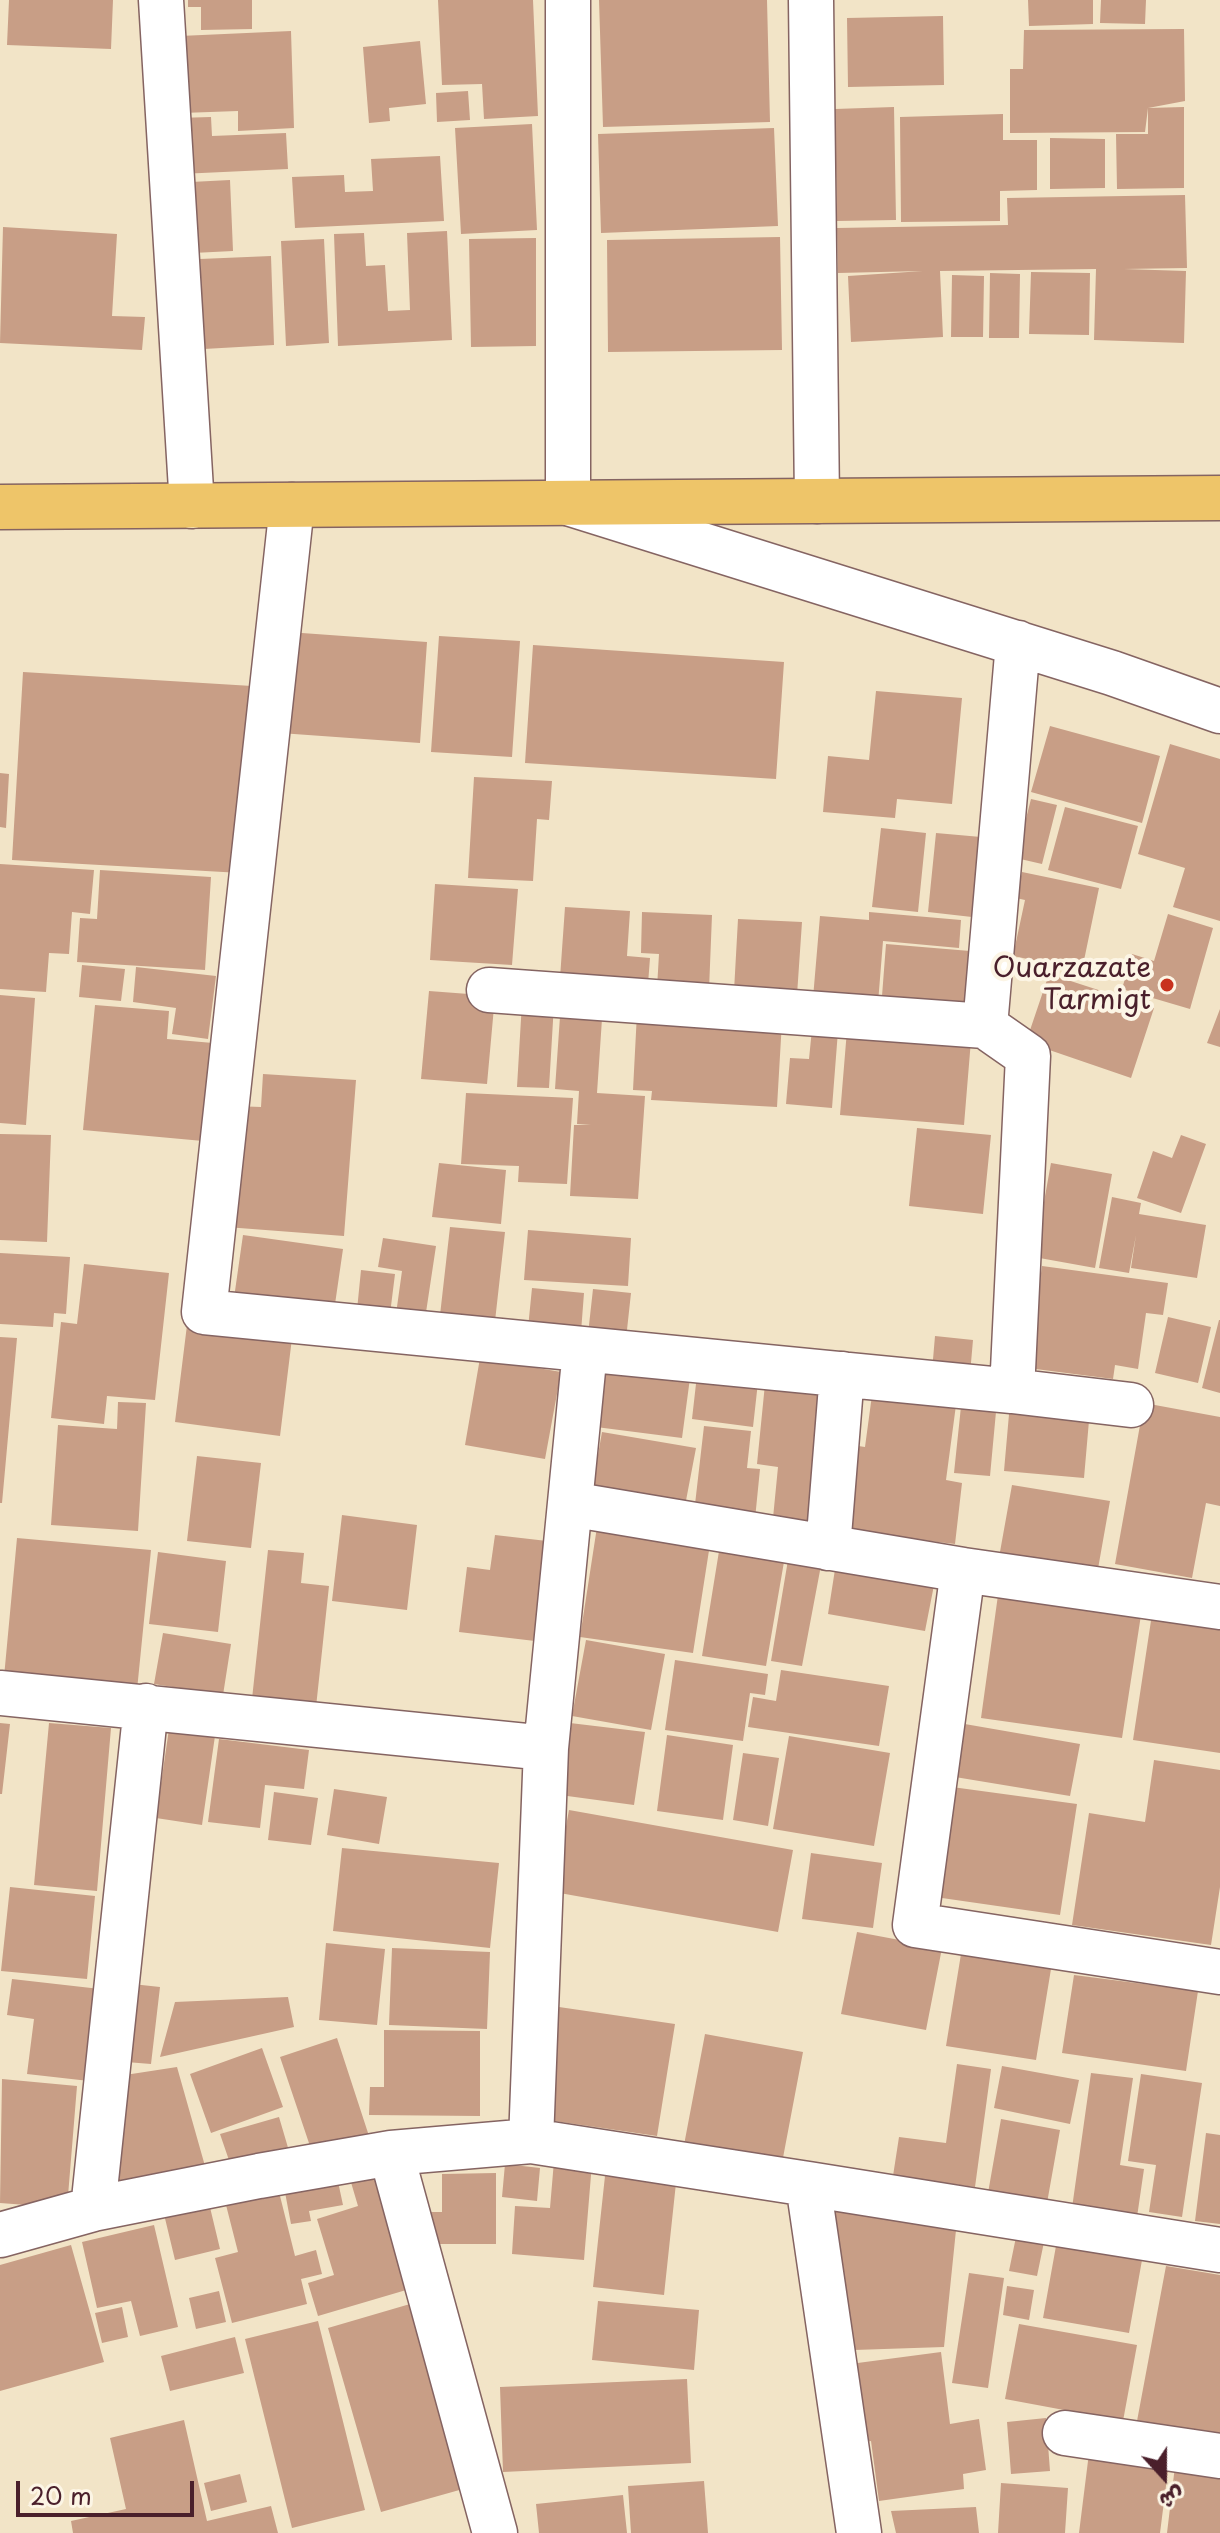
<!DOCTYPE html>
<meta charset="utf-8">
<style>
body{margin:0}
#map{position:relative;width:1220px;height:2533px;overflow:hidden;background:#f2e4c7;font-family:"Playpen Sans","Playpen Sans Arabic",sans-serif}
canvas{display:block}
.north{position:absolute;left:1124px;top:2437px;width:80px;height:80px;-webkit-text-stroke:6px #fcf5e5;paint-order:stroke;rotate:159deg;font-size:22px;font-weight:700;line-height:32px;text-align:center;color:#4a1f2b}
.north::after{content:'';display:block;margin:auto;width:28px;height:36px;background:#4a1f2b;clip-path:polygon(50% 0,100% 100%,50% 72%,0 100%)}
.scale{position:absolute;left:16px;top:2481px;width:178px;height:36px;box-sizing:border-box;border:4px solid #4a1f2b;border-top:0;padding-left:10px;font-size:24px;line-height:28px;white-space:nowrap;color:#4a1f2b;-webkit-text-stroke:6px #fcf5e5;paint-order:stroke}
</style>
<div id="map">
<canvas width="1220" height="2533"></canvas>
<div class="north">ش</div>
<div class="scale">20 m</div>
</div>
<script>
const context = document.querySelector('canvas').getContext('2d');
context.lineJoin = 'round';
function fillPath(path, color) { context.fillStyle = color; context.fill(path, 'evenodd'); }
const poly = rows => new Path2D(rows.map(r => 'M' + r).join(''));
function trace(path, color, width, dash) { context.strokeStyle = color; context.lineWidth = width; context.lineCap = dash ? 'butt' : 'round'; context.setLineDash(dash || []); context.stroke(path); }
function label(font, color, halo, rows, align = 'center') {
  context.font = font + ' "Playpen Sans",sans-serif'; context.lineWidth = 8; context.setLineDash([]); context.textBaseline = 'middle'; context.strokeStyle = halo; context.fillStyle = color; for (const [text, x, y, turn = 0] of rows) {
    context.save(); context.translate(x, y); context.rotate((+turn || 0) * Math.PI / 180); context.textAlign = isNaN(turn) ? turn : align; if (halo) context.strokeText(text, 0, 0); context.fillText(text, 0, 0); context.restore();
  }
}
fillPath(poly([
 [9,0,113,0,111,49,7,45],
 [188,0,252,0,252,29,201,30,201,7,188,7],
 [438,0,533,0,538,116,484,119,482,84,442,85],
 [599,0,767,0,770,122,603,127],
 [1028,0,1093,0,1093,24,1029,26],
 [1101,0,1146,0,1145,24,1100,23],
 [943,16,944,85,848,87,847,18],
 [1184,29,1185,101,1148,108,1184,107,1184,188,1117,189,1116,134,1148,134,1148,108,1145,132,1010,133,1010,69,1023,69,1024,30],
 [291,31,294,128,238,131,238,111,182,113,180,36],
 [420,41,426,104,389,108,390,121,369,123,363,47],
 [468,91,470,120,437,122,436,93],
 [894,107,896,220,837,221,835,109],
 [1003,114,1003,140,1037,140,1037,190,1000,191,1000,221,901,222,900,117],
 [211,117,212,136,286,133,288,169,180,174,177,118],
 [532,124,537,230,461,234,455,128],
 [774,128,778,226,601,233,598,134],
 [1050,138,1105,139,1105,188,1050,189],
 [440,156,444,221,295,228,292,177,344,175,345,192,373,191,371,159],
 [230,180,233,251,193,253,191,182],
 [1185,195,1187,268,1124,269,1186,271,1184,343,1094,340,1096,269,940,271,943,337,851,342,848,276,923,271,838,273,837,228,1008,225,1007,198],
 [3,227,117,234,112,316,145,317,142,350,0,343],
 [447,231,452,340,338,346,334,234,364,233,366,266,385,265,388,311,410,310,407,233],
 [780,237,782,350,608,352,607,240],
 [536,238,536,346,471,347,469,239],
 [324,239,329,343,286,346,281,241],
 [271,256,274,345,204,349,200,259],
 [1031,272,1090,273,1089,335,1029,334],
 [990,273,1020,274,1019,338,989,338],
 [952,275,984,276,983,337,951,337],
 [288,632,427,642,420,743,280,733],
 [439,636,520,641,512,757,431,752],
 [533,645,784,662,776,779,525,763],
 [23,672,252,686,241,873,12,860],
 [876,691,962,698,952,804,897,799,895,818,823,812,828,756,869,760],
 [1050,726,1160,756,1142,823,1031,792],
 [1170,744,1220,759,1220,921,1173,907,1185,868,1138,854],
 [0,773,9,774,6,828,0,827],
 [474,777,552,781,549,820,537,819,533,881,468,878],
 [1031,799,1057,805,1042,864,1016,858],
 [1065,807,1138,826,1121,889,1048,870],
 [881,828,926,833,918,912,872,907],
 [936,833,981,837,972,917,928,912],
 [0,864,94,870,90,914,72,912,69,954,49,953,46,992,0,989],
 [100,870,211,877,205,970,77,962,80,918,97,919],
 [1022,872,1099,888,1082,970,1013,956,1025,900,1016,898],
 [435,884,518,889,512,965,430,960],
 [565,907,630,911,627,956,650,958,648,984,560,978],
 [642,912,712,915,709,990,657,988,659,954,641,953],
 [869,912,961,920,959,948,883,941,878,1003,813,998,820,916,869,920],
 [1168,914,1213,928,1190,1009,1122,989,1132,954,1154,961],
 [738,919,802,922,797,995,734,991],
 [886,944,970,951,965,1003,882,996],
 [82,965,125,969,121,1001,79,997],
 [136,967,216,976,208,1039,172,1034,176,1008,133,1002],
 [1049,974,1154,1008,1131,1078,1026,1042],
 [429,991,495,996,487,1084,421,1079],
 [0,995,35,998,26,1125,0,1123],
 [522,1002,554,1004,549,1088,517,1087],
 [561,1002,603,1004,597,1093,645,1096,638,1199,570,1196,574,1125,591,1125,577,1124,579,1091,555,1089],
 [95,1005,169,1011,167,1039,213,1043,203,1141,83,1130],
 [1220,1009,1220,1047,1207,1043],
 [637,1013,782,1021,777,1107,651,1100,652,1091,633,1090],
 [812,1029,838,1031,832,1108,786,1104,790,1058,809,1059],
 [847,1030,971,1040,964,1125,840,1115],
 [263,1074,356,1080,344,1236,226,1227,234,1106,261,1107],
 [466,1093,573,1098,567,1184,518,1182,519,1166,461,1164],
 [917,1128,991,1135,983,1214,909,1206],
 [0,1134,51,1135,47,1242,0,1240],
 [1181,1135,1206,1144,1181,1213,1137,1198,1153,1151,1172,1158],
 [439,1163,506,1170,501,1224,432,1217],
 [1051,1163,1112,1174,1095,1268,1034,1257],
 [1112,1197,1141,1203,1139,1214,1206,1225,1197,1278,1131,1268,1136,1235,1129,1273,1099,1268],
 [450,1227,505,1232,494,1330,439,1324],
 [528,1230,631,1238,628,1286,524,1280],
 [243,1235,343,1249,334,1311,234,1298],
 [383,1238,436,1246,425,1319,396,1314,402,1271,378,1267],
 [0,1253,70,1257,66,1314,54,1313,53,1327,0,1324],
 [84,1264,169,1273,155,1400,107,1396,104,1424,51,1418,61,1322,77,1324],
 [1042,1266,1168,1283,1163,1315,1146,1313,1138,1369,1115,1365,1113,1379,1028,1368],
 [361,1270,395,1274,390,1314,357,1310],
 [532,1288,584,1293,581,1332,528,1328],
 [593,1289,631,1293,626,1339,588,1334],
 [188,1317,293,1330,280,1436,175,1422],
 [1168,1317,1211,1327,1198,1383,1155,1373],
 [1219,1320,1220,1320,1220,1393,1202,1388],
 [935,1336,973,1340,970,1374,932,1371],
 [0,1337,17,1338,2,1503,0,1503],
 [480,1358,561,1372,545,1459,465,1445],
 [603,1367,690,1378,682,1438,596,1427],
 [697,1375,758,1382,753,1427,692,1419],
 [765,1384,827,1390,815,1522,773,1518,778,1467,757,1464],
 [872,1395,956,1405,946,1480,962,1483,955,1544,835,1530,845,1444,865,1447],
 [962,1397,997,1401,990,1476,954,1473],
 [118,1402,146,1403,138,1531,51,1525,58,1425,117,1429],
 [1010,1403,1090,1409,1084,1478,1004,1471],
 [1144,1403,1220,1417,1220,1506,1206,1503,1192,1578,1115,1564],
 [704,1426,751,1431,747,1468,760,1469,755,1519,694,1513],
 [602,1432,696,1448,684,1511,591,1495],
 [197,1456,261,1463,251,1548,187,1541],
 [1012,1485,1110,1501,1096,1580,998,1563],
 [342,1515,417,1525,407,1610,332,1601],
 [597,1527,710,1544,693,1653,580,1637],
 [495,1535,547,1541,535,1641,459,1632,467,1567,490,1570],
 [17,1538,151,1550,137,1690,4,1677],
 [720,1545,785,1556,766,1666,702,1656],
 [268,1550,304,1553,301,1583,329,1586,316,1707,252,1699],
 [158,1552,226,1561,218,1632,149,1624],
 [789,1554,822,1560,802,1666,771,1661],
 [836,1563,935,1580,925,1631,828,1614],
 [998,1595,1141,1615,1122,1738,981,1718],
 [1152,1614,1220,1623,1220,1753,1133,1740],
 [163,1633,231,1644,223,1695,154,1684],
 [586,1640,665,1654,651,1730,572,1716],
 [675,1660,768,1674,765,1695,750,1693,743,1741,665,1730],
 [781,1670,889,1686,879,1746,748,1727,753,1697,776,1701],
 [0,1723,10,1724,2,1794,0,1794],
 [49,1723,111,1728,97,1891,34,1885],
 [570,1723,645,1732,634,1805,560,1795],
 [959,1723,1080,1744,1070,1796,949,1776],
 [169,1729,215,1736,202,1825,156,1818],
 [667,1735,733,1745,723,1820,657,1811],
 [789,1736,890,1753,874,1846,773,1829],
 [219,1739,309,1750,304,1789,265,1785,260,1828,208,1822],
 [743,1753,779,1758,768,1826,733,1820],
 [1154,1760,1220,1770,1220,1887,1211,1945,1072,1925,1089,1813,1145,1822],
 [952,1787,1077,1804,1060,1915,935,1897],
 [334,1789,387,1797,379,1844,327,1835],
 [274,1792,318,1798,311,1845,268,1840],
 [569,1810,793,1850,778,1932,554,1892],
 [342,1848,499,1863,490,1948,333,1931],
 [811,1853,882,1863,873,1928,802,1919],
 [10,1887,95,1896,87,1979,1,1971],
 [857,1932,942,1948,926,2030,841,2014],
 [326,1943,385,1949,377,2025,319,2020],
 [392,1948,490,1952,487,2029,389,2025],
 [961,1954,1051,1969,1036,2060,946,2046],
 [1074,1975,1198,1991,1186,2071,1062,2053],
 [12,1979,100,1989,89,2081,27,2074,34,2019,7,2015],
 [123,1983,160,1987,151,2064,114,2061],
 [288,1997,294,2027,160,2057,175,2002],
 [559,2007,675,2024,657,2136,541,2119],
 [384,2030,480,2031,480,2116,369,2115,370,2087,384,2087],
 [705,2034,803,2052,782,2163,684,2145],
 [337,2038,369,2136,313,2155,280,2057],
 [262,2048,283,2107,211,2133,190,2074],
 [957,2064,991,2069,975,2187,893,2176,899,2137,946,2143],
 [1002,2066,1079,2080,1070,2124,994,2108],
 [177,2067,205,2166,119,2186,125,2075],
 [1091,2073,1133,2078,1120,2165,1144,2169,1137,2217,1072,2208],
 [1141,2074,1202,2083,1182,2217,1149,2212,1156,2165,1128,2161],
 [2,2079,77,2086,67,2208,0,2203],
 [279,2117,289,2151,232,2169,220,2134],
 [1001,2119,1060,2130,1047,2203,988,2193],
 [1206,2133,1220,2135,1220,2224,1195,2221],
 [554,2161,592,2163,584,2260,512,2254,515,2206,550,2208],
 [505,2164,540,2168,537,2201,502,2197],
 [378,2171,413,2288,318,2316,308,2283,334,2275,317,2219,358,2206,350,2179],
 [496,2173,496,2244,426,2244,426,2212,442,2212,442,2174],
 [605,2176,676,2183,664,2295,593,2287],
 [337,2177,343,2205,309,2211,311,2221,291,2224,284,2187],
 [279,2192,295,2256,316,2250,322,2274,301,2279,307,2304,232,2323,215,2258,238,2252,226,2205],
 [208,2199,220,2249,175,2260,163,2210],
 [834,2208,956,2230,944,2347,854,2350],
 [154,2225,178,2327,140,2336,131,2301,97,2308,82,2242],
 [1016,2237,1044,2242,1037,2276,1009,2271],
 [71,2245,104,2362,0,2391,0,2265],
 [1056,2246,1142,2260,1129,2333,1043,2318],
 [1166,2266,1220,2275,1220,2435,1137,2421],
 [969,2273,1004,2278,988,2388,952,2383],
 [1007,2286,1034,2290,1029,2320,1003,2315],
 [219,2291,226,2322,196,2329,189,2298],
 [598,2301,699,2310,694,2370,592,2360],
 [410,2304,463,2489,381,2512,328,2328],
 [122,2307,128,2337,102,2343,95,2313],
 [318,2321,365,2510,292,2528,245,2339],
 [1019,2324,1137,2345,1123,2421,1005,2399],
 [235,2337,244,2373,170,2391,161,2356],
 [941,2352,950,2424,979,2419,986,2470,963,2474,964,2489,879,2501,871,2441,860,2443,850,2364],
 [687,2379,691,2463,503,2472,500,2387],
 [1046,2418,1050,2471,1011,2474,1007,2422],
 [184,2420,207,2521,271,2506,278,2533,73,2533,71,2521,126,2509,110,2438],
 [1089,2453,1169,2462,1160,2533,1079,2533],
 [1175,2466,1220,2472,1220,2533,1167,2533],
 [240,2474,247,2502,211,2511,204,2483],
 [704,2481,708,2533,631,2533,628,2486],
 [1001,2483,1068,2488,1065,2533,998,2533],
 [623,2495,627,2533,539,2533,536,2504],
 [976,2507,979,2533,896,2533,891,2511]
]), '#c89e86');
const street = poly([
 [161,0,192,506],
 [568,0,568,503,1112,673,1220,711],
 [811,0,817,501],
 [292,505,204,1312,1012,1391,1028,1056,985,1026,1018,643],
 [489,990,985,1026],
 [1012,1391,1131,1405],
 [570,1504,963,1570],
 [828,1548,842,1374],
 [1220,1607,963,1570,915,1925,1220,1972],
 [0,1693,546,1748],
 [531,2141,546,1748,585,1350],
 [391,2153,495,2533],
 [93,2209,146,1706],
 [0,2235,93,2209,259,2176,391,2153,531,2141,808,2184],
 [1065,2433,1220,2456],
 [859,2533,808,2184,1220,2250]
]);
const primary = poly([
 [0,507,1220,498]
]);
trace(street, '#856462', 47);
trace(primary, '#856462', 47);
trace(street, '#fff', 44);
trace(primary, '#eec569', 44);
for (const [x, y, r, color] of [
 [1167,985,8,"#c8321e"]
]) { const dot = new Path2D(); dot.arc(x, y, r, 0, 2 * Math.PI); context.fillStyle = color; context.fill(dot); trace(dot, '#fcf5e5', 3); }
label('28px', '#4a1f2b', '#fcf5e5', [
 ["Ouarzazate",1151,969],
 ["Tarmigt",1151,1001]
], 'right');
</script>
